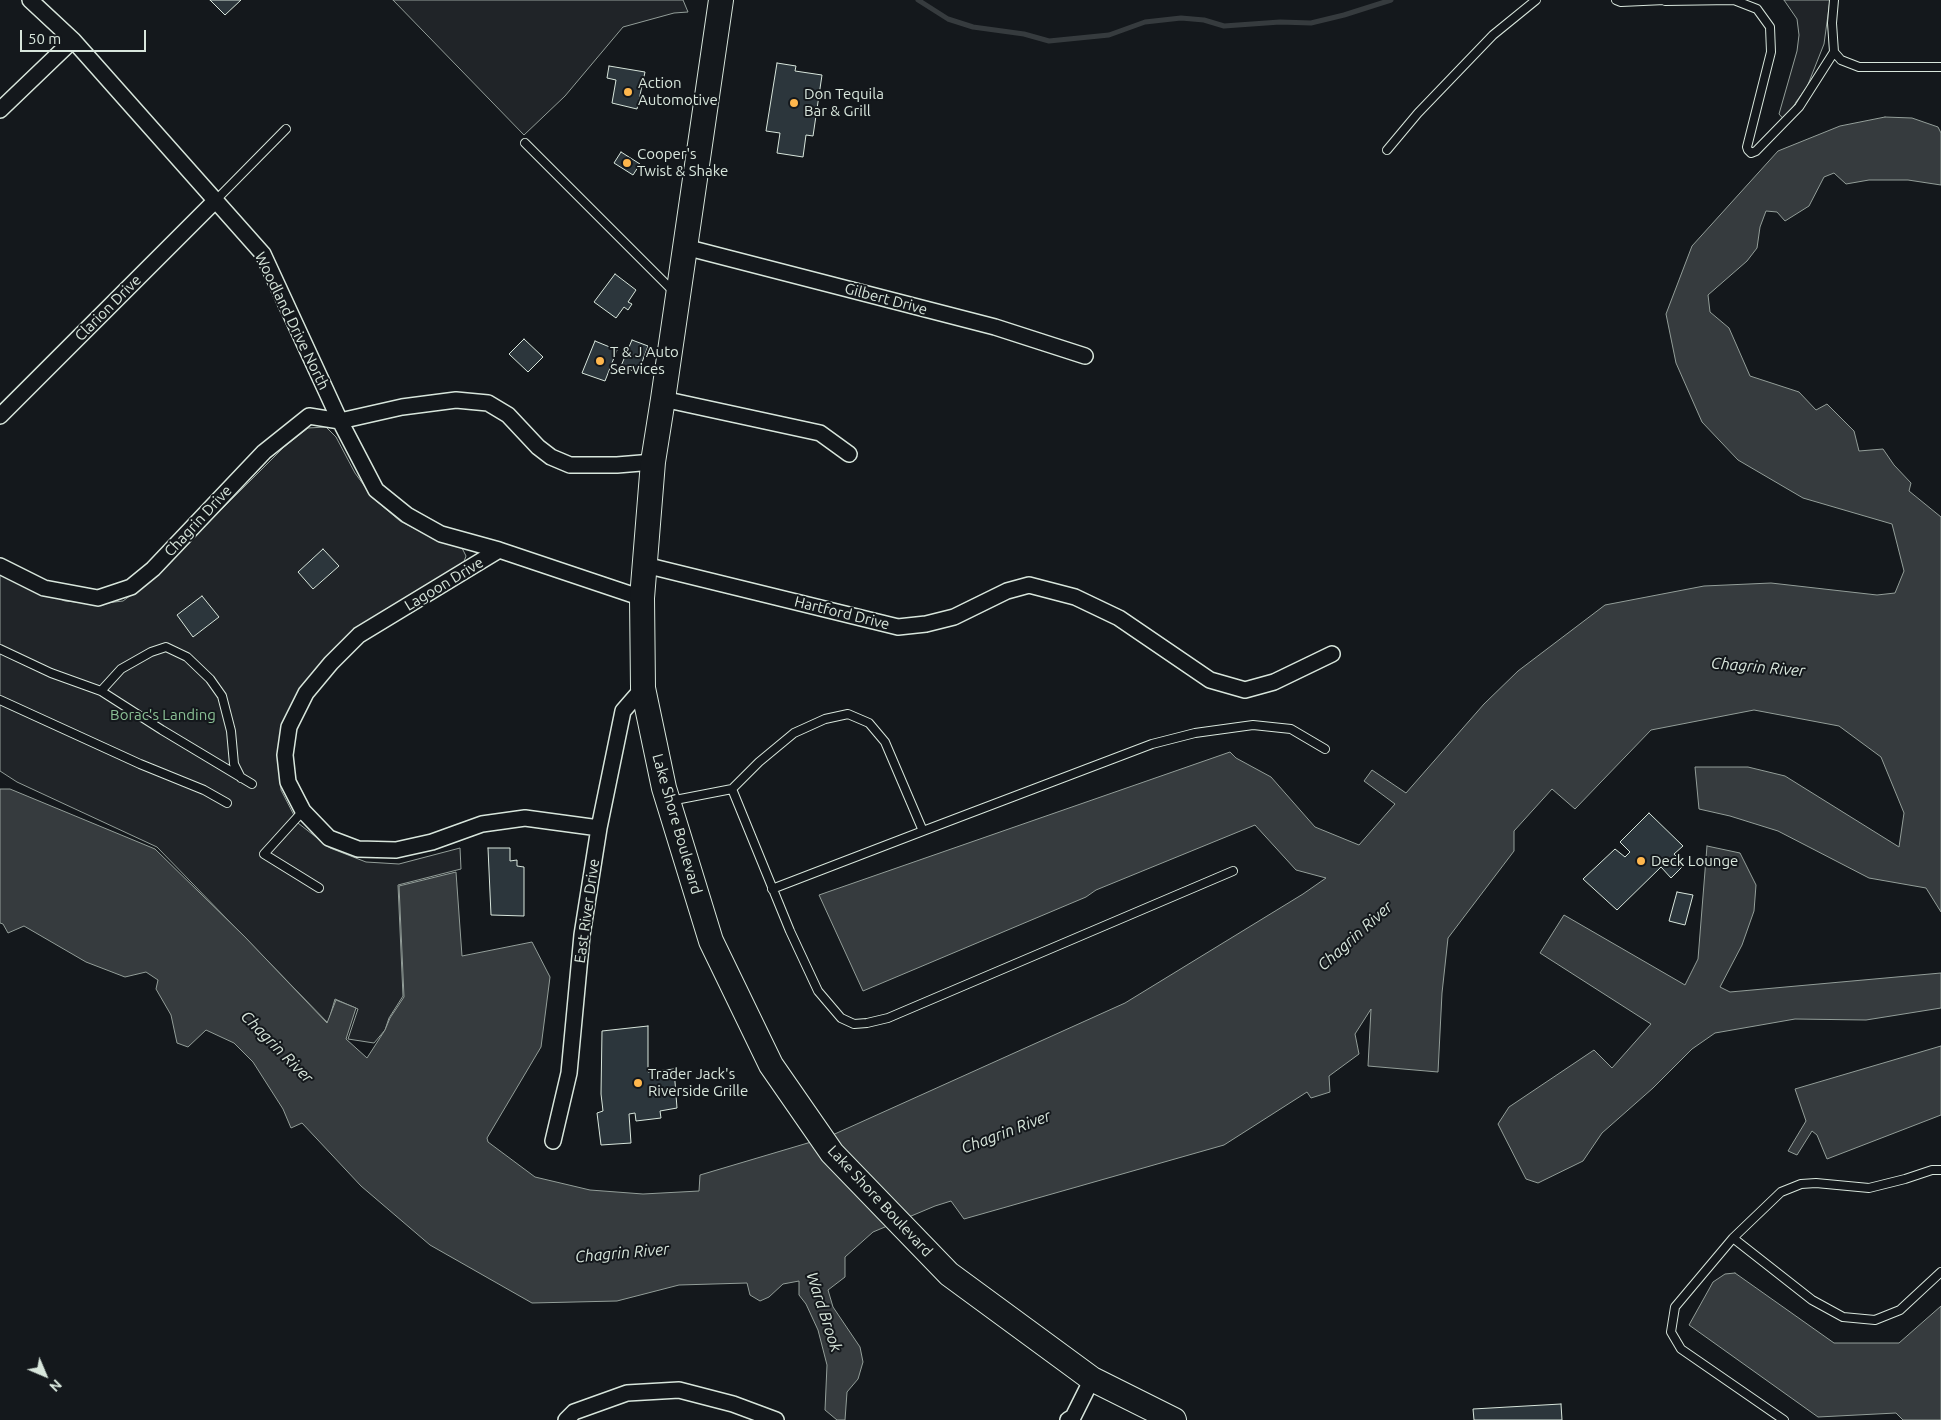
<!DOCTYPE html>
<style>
body{margin:0}
#map{position:relative;width:1941px;height:1420px;overflow:hidden;background:#14181c;font-family:Ubuntu,sans-serif}
canvas{display:block}
.north{position:absolute;left:20px;top:1350px;width:50px;height:50px;-webkit-text-stroke:4px #14181c;paint-order:stroke;rotate:135deg;font-size:14px;font-weight:700;line-height:20px;text-align:center;color:#d8e6dc}
.north::after{content:'';display:block;margin:auto;width:18px;height:22px;background:#d8e6dc;clip-path:polygon(50% 0,100% 100%,50% 72%,0 100%)}
.scale{position:absolute;left:20px;top:30px;width:126px;height:22px;box-sizing:border-box;border:2px solid #d8e6dc;border-top:0;padding-left:6px;font-size:15px;line-height:18px;white-space:nowrap;color:#d8e6dc;-webkit-text-stroke:4px #14181c;paint-order:stroke}
</style>
<div id="map">
<canvas width="1941" height="1420"></canvas>
<div class="north">N</div>
<div class="scale">50 m</div>
</div>
<script>
const context = document.querySelector('canvas').getContext('2d');
context.lineJoin = 'round';
function fillPath(path, color) { context.fillStyle = color; context.fill(path, 'evenodd'); }
const poly = rows => new Path2D(rows.map(r => 'M' + r).join(''));
function trace(path, color, width, dash) { context.strokeStyle = color; context.lineWidth = width; context.lineCap = dash ? 'butt' : 'round'; context.setLineDash(dash || []); context.stroke(path); }
function label(font, color, halo, rows, align = 'center') {
  context.font = font + ' Ubuntu,sans-serif'; context.lineWidth = 4; context.setLineDash([]); context.textBaseline = 'middle'; context.strokeStyle = halo; context.fillStyle = color; for (const [text, x, y, turn = 0] of rows) {
    context.save(); context.translate(x, y); context.rotate((+turn || 0) * Math.PI / 180); context.textAlign = isNaN(turn) ? turn : align; if (halo) context.strokeText(text, 0, 0); context.fillText(text, 0, 0); context.restore();
  }
}
const green = poly([
 [393,0,683,0,688,12,674,13,623,27,565,96,524,135,393,0],
 [1784,0,1830,0,1824,44,1807,87,1796,102,1786,122,1779,114,1797,51,1799,35,1797,19,1784,0],
 [326,427,336,437,355,473,374,499,400,521,433,538,462,548,466,556,462,567,335,647,304,683,285,720,280,761,281,790,298,823,330,848,366,862,399,864,460,848,461,869,398,885,403,996,389,1018,385,1030,374,1043,348,1039,358,1009,335,999,328,1023,157,847,17,782,0,771,0,575,65,601,98,604,123,601,150,581,284,447,308,428,326,427]
]);
fillPath(green, '#202428');
trace(green, '#939e99', 1);
const water = poly([
 [1885,117,1912,118,1938,127,1941,133,1941,185,1908,180,1869,180,1846,184,1834,173,1824,177,1809,206,1785,221,1777,212,1766,211,1760,227,1757,248,1747,261,1708,295,1710,312,1729,328,1750,376,1799,392,1816,410,1827,404,1854,431,1859,451,1883,449,1894,465,1911,483,1909,491,1941,517,1941,912,1926,888,1869,878,1778,831,1730,816,1699,809,1695,767,1748,767,1785,776,1899,847,1904,813,1881,757,1839,726,1754,710,1651,730,1575,809,1552,789,1514,831,1514,851,1448,938,1442,993,1438,1072,1368,1066,1371,1009,1355,1034,1359,1054,1329,1076,1330,1092,1311,1098,1307,1092,1224,1145,964,1219,951,1201,935,1206,873,1232,845,1257,845,1277,828,1290,833,1307,860,1347,863,1362,858,1379,847,1392,845,1420,837,1420,825,1410,827,1365,818,1330,806,1304,799,1295,799,1281,783,1284,769,1297,760,1301,750,1295,747,1283,679,1285,617,1301,532,1303,430,1245,361,1186,302,1123,291,1128,283,1109,253,1062,234,1043,206,1030,188,1047,177,1043,171,1015,156,989,158,980,146,972,125,977,86,962,24,926,8,933,3,924,0,923,0,789,10,789,155,849,245,937,327,1023,336,1000,356,1008,346,1039,367,1058,385,1030,390,1018,404,997,399,886,456,872,462,956,532,942,550,977,541,1047,487,1138,488,1142,535,1177,590,1190,643,1194,699,1191,700,1175,828,1137,1125,1003,1303,894,1326,878,1296,870,1255,825,1096,890,1086,897,863,991,819,895,1230,752,1236,758,1271,777,1315,827,1359,845,1395,804,1364,781,1372,770,1406,793,1484,704,1518,671,1605,605,1704,586,1771,583,1877,595,1895,593,1904,571,1892,524,1803,498,1738,460,1702,422,1676,363,1666,314,1692,246,1778,151,1840,126,1885,117],
 [1707,846,1740,853,1756,885,1754,911,1742,945,1720,987,1730,992,1941,973,1941,1008,1866,1020,1795,1019,1715,1033,1692,1049,1653,1088,1602,1133,1583,1161,1538,1183,1526,1179,1498,1124,1509,1107,1594,1050,1612,1068,1651,1024,1540,953,1564,915,1685,985,1698,959,1707,846],
 [1941,1046,1941,1115,1827,1159,1817,1135,1812,1131,1797,1155,1788,1151,1806,1121,1795,1089,1941,1046],
 [1735,1273,1834,1343,1899,1343,1941,1306,1941,1420,1903,1420,1896,1413,1818,1417,1689,1325,1713,1282,1725,1274,1735,1273]
]);
fillPath(water, '#363b3e');
trace(water, '#939e99', 1);
trace(poly([
 [918,0,948,19,973,27,1024,34,1049,41,1109,35,1145,22,1181,18,1204,20,1224,26,1280,22,1311,23,1344,15,1391,0]
]), '#363b3e', 5);
const building = poly([
 [210,0,241,0,225,15,210,0],
 [777,63,796,66,795,71,822,75,813,136,806,135,803,157,777,153,780,133,766,131,777,63],
 [609,66,645,72,637,109,612,103,616,80,607,78,609,66],
 [621,152,640,164,633,175,614,163,621,152],
 [615,274,636,290,628,302,632,304,628,310,624,307,616,318,594,302,615,274],
 [524,339,543,357,528,372,509,354,524,339],
 [632,340,648,346,638,373,621,366,632,340],
 [595,341,617,350,605,381,582,373,595,341],
 [323,549,339,566,313,589,298,572,323,549],
 [202,596,219,617,193,637,177,615,202,596],
 [1649,813,1683,846,1674,854,1684,865,1671,878,1661,867,1617,910,1583,879,1615,849,1625,857,1630,852,1620,842,1649,813],
 [488,848,510,848,510,861,517,860,517,866,524,867,524,916,491,915,488,848],
 [1677,892,1693,895,1685,925,1669,921,1677,892],
 [648,1026,648,1072,674,1069,677,1108,660,1111,661,1118,636,1121,635,1113,629,1114,631,1143,601,1145,597,1113,603,1111,601,1094,602,1031,648,1026],
 [1561,1404,1562,1420,1474,1420,1473,1409,1561,1404]
]);
fillPath(building, '#2c363c');
trace(building, '#d8e6dc', 1);
const service = poly([
 [1616,0,1621,2,1665,0],
 [1834,0,1832,23,1834,52,1841,60,1859,67,1941,67],
 [1665,1,1734,0,1757,9,1770,27,1771,52,1747,147,1748,150,1751,153,1756,151,1799,107,1834,52],
 [525,143,673,291],
 [1387,150,1418,113,1493,35,1536,0],
 [216,200,286,129],
 [0,649,51,673,101,691,162,730,252,784],
 [101,691,121,669,151,652,166,647,187,657,210,679,222,696,231,731,234,764,241,778],
 [0,700,140,764,204,790,227,803],
 [732,789,759,762,794,733,825,719,848,714,869,723,885,742,923,831,1152,744,1195,733,1253,725,1291,729,1325,749],
 [670,801,732,789,790,931,818,991,841,1018,854,1024,867,1023,888,1018,1233,871],
 [303,811,264,854,319,888],
 [772,889,923,831],
 [1733,1238,1812,1300,1843,1317,1875,1320,1900,1310,1941,1272],
 [1784,1420,1681,1349,1671,1332,1675,1307,1733,1238,1781,1192,1801,1184,1816,1183,1869,1188,1905,1179,1932,1170,1941,1170]
]);
const minor = poly([
 [30,0,73,40,263,254,340,421,376,490,407,515,441,534,499,550,642,598],
 [0,110,73,40],
 [685,247,995,327,1085,356],
 [663,399,820,433,849,454],
 [0,416,216,200],
 [499,550,359,635,331,663,306,693,289,727,285,755,288,782,303,811,329,838,358,849,396,850,432,842,482,824,525,818,599,828],
 [645,565,898,627,926,624,954,617,1007,591,1029,585,1075,597,1119,618,1210,680,1245,690,1274,682,1332,654],
 [0,566,44,588,98,598,131,587,153,569,264,452,309,416,340,421,402,407,456,400,488,403,508,415,538,447,551,457,570,465,617,465,653,462],
 [553,1141,569,1073,582,935,599,828,623,711,643,688],
 [566,1420,574,1412,627,1393,679,1390,733,1404,776,1420],
 [1068,1420,1073,1417,1092,1379]
]);
const primary = poly([
 [721,0,663,399,653,462,642,598,643,688,664,788,711,941,771,1065,832,1153,949,1274,1092,1379,1174,1420]
]);
trace(service, '#d8e6dc', 10);
trace(minor, '#d8e6dc', 18);
trace(primary, '#d8e6dc', 26);
trace(service, '#14181c', 8);
trace(minor, '#14181c', 15);
trace(primary, '#14181c', 24);
for (const [x, y, r, color] of [
 [628,92,5,"#ffb74d"],
 [794,103,5,"#ffb74d"],
 [627,163,5,"#ffb74d"],
 [600,361,5,"#ffb74d"],
 [1641,861,5,"#ffb74d"],
 [638,1083,5,"#ffb74d"]
]) { const dot = new Path2D(); dot.arc(x, y, r, 0, 2 * Math.PI); context.fillStyle = color; context.fill(dot); trace(dot, '#14181c', 2); }
label('15px', '#d8e6dc', '#14181c', [
 ["Action",638,83],
 ["Automotive",638,100],
 ["Don Tequila",804,94],
 ["Bar & Grill",804,111],
 ["Cooper's",637,154],
 ["Twist & Shake",637,171],
 ["T & J Auto",610,352],
 ["Services",610,369],
 ["Deck Lounge",1651,861],
 ["Trader Jack's",648,1074],
 ["Riverside Grille",648,1091]
], 'left');
label('15px', '#d8e6dc', '#14181c', [
 ["Gilbert Drive",886,299,15],
 ["Clarion Drive",108,308,-45],
 ["Woodland Drive North",292,321,64],
 ["Chagrin Drive",198,521,-47],
 ["Lagoon Drive",444,584,-31],
 ["Hartford Drive",842,613,14],
 ["Lake Shore Boulevard",677,824,74],
 ["East River Drive",587,911,-82],
 ["Lake Shore Boulevard",880,1201,47]
]);
label('15px', '#8ac095', '#14181c', [
 ["Borac's Landing",163,715]
]);
label('italic 16px', '#d8e6dc', '#14181c', [
 ["Chagrin River",1758,667,5],
 ["Chagrin River",1355,936,-42],
 ["Chagrin River",277,1047,45],
 ["Chagrin River",1006,1132,-21],
 ["Chagrin River",622,1253,-5],
 ["Ward Brook",824,1312,72]
]);
</script>
